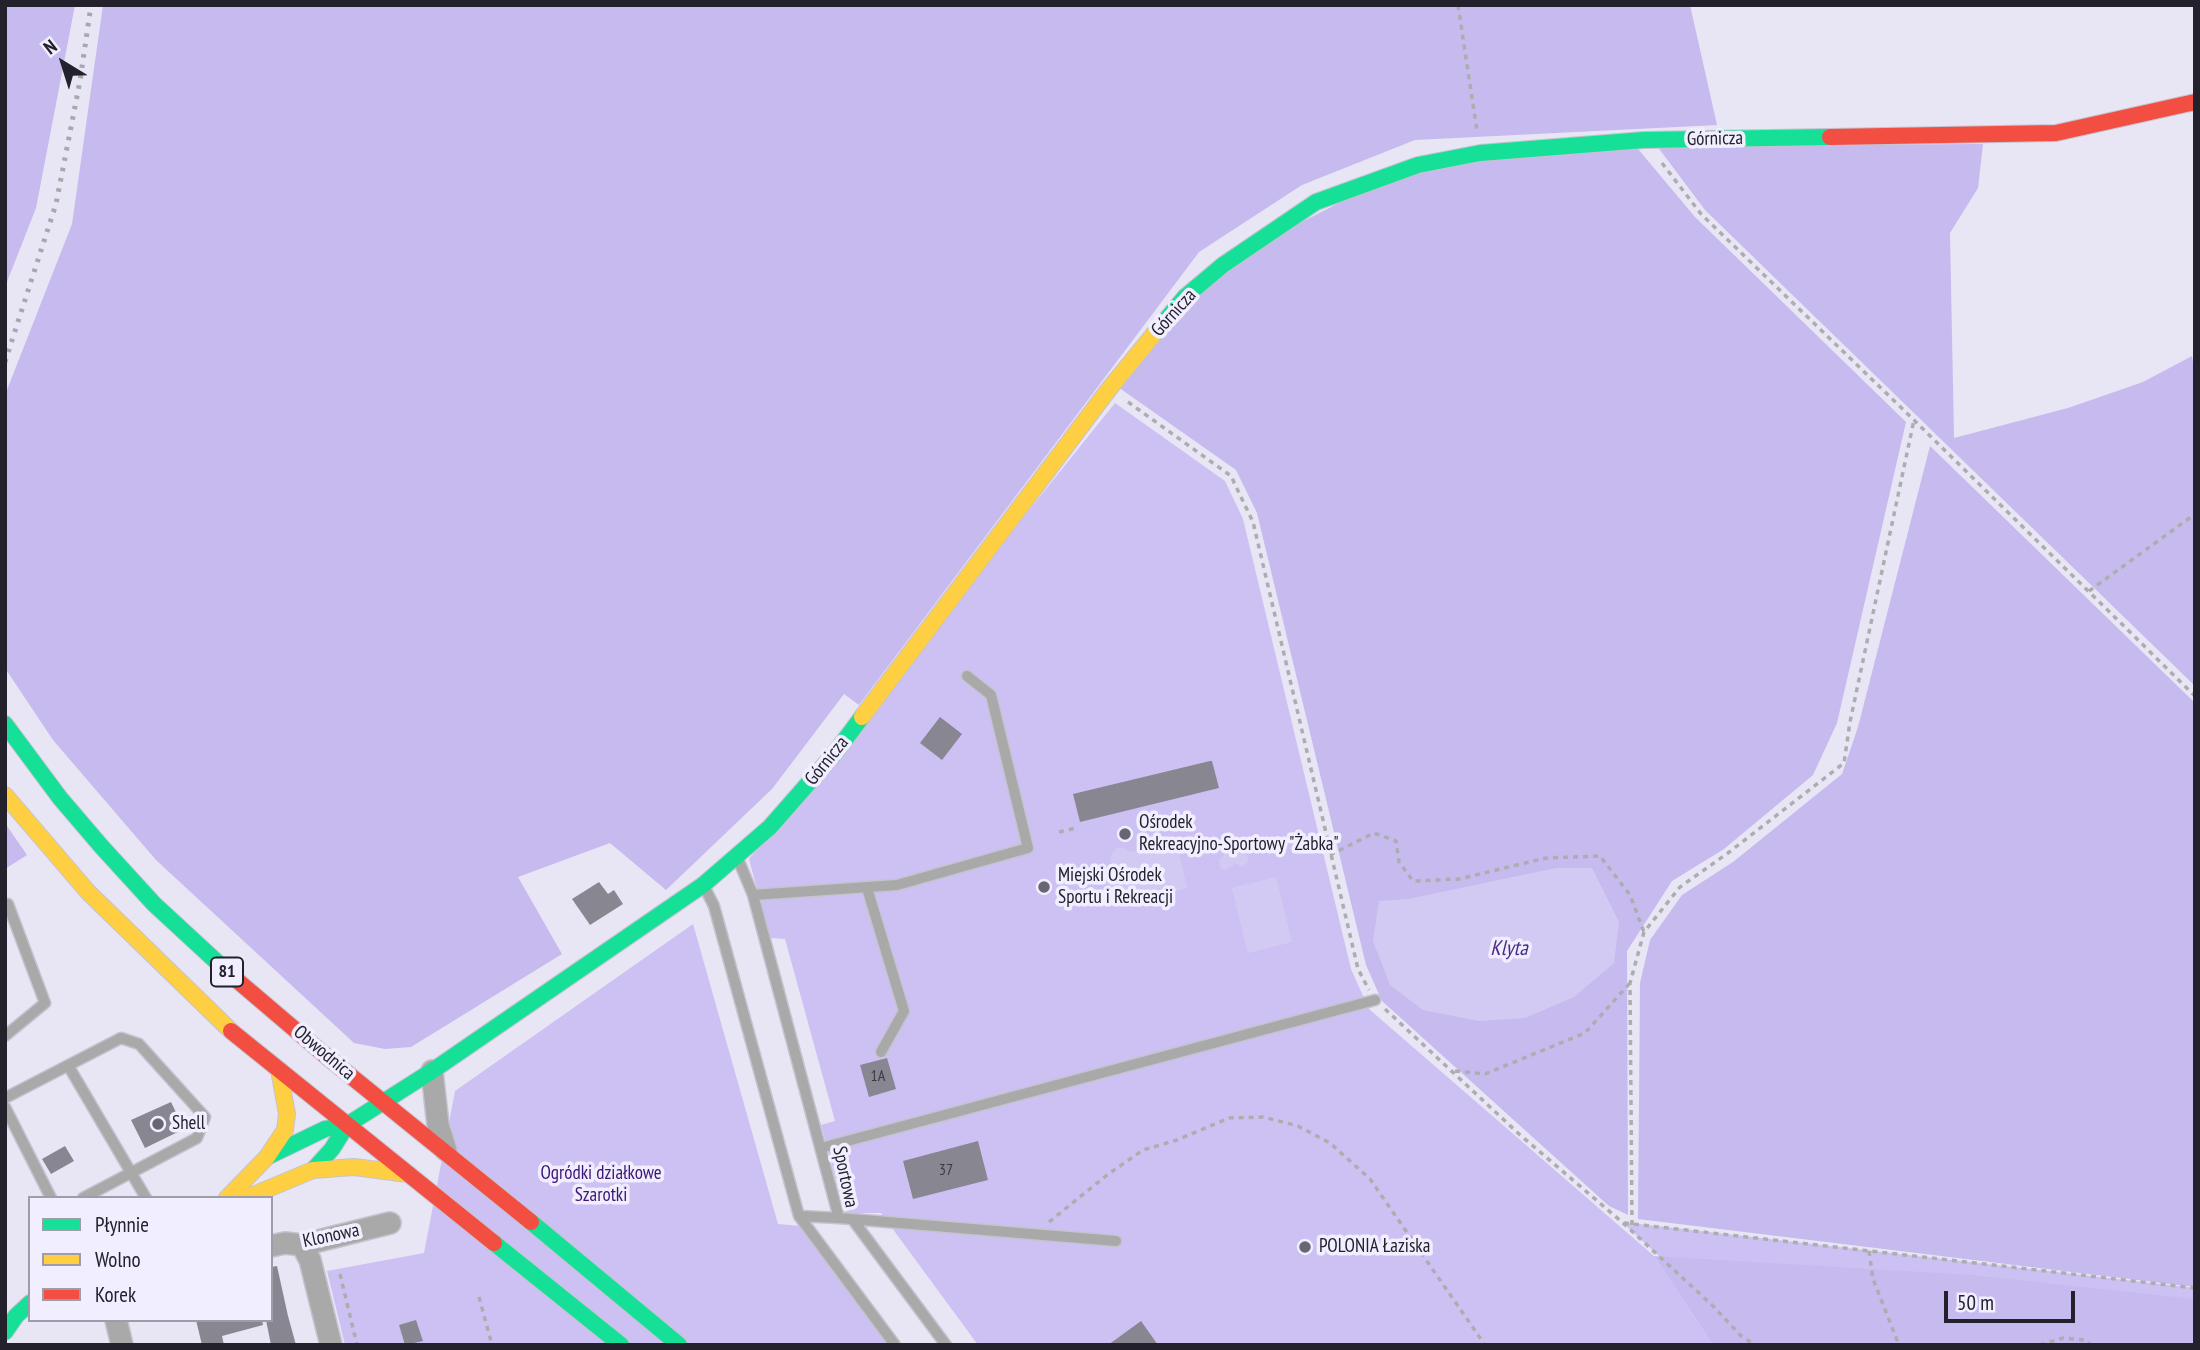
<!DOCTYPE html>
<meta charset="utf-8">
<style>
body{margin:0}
#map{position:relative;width:2200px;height:1350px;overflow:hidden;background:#e8e5f5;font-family:"PT Sans Narrow",sans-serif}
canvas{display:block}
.frame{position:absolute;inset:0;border:7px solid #23212b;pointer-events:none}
.legend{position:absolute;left:28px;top:1196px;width:245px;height:126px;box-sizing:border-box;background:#f1eeff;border:2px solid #9f9caa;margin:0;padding:9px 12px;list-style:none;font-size:21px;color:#23212b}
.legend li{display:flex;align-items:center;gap:14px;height:35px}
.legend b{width:35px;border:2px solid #9f9caa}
.north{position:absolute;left:28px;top:28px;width:70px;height:70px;-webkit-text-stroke:5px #f1eeff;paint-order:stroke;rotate:322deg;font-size:19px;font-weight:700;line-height:28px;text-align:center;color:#23212b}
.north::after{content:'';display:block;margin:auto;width:24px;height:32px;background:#23212b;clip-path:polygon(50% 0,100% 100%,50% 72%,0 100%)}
.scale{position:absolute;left:1944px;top:1291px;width:131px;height:32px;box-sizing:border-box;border:4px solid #23212b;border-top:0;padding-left:9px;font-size:21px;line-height:24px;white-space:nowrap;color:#23212b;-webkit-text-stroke:5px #f1eeff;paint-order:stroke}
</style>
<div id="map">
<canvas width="2200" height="1350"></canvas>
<div class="frame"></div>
<ul class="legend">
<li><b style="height:9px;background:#16e098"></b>Płynnie</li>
<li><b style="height:9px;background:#ffcf43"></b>Wolno</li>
<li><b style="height:9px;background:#f24e42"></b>Korek</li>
</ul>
<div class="north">N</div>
<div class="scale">50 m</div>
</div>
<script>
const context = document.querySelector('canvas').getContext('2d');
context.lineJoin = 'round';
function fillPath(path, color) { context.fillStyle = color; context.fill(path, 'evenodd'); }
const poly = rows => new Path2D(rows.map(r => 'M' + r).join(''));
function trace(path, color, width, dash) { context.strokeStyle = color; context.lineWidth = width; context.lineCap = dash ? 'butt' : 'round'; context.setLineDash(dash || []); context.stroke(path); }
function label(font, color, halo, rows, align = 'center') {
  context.font = font + ' "PT Sans Narrow",sans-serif'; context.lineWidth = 7; context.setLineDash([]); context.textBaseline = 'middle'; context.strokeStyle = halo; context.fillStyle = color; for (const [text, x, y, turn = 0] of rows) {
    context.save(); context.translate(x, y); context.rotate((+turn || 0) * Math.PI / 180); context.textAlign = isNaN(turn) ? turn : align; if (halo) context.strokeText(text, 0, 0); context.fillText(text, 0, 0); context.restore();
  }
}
fillPath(poly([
 [1115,403,1225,481,1243,519,1351,969,1369,1009,1654,1256,1713,1345,978,1345,881,1213,845,1213,821,1125,835,1121,785,939,770,938,749,859],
 [693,924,778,1224,800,1226,888,1345,345,1345,327,1271,424,1253,455,1091],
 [1622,1222,2195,1288,2195,1345,2040,1345,1713,1306]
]), '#cdc1f4');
fillPath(poly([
 [5,5,75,5,36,208,5,287],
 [103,5,1690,5,1717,125,1415,140,1302,185,1199,252,859,705,844,694,772,789,666,890,610,843,518,877,562,954,411,1047,385,1049,354,1043,156,860,53,740,5,668,5,395,72,224],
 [1983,144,1978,188,1950,233,1954,438,2068,408,2143,382,2192,356,2195,376,2195,686,1705,210,1657,146],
 [1638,149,1695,217,1906,422,1837,723,1813,775,1724,849,1672,881,1627,951,1628,1215,1609,1206,1382,1001,1366,965,1257,513,1236,470,1118,387,1213,268,1420,161],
 [1930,446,2195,703,2195,1287,1638,1219,1640,983,1650,940,1682,895,1733,862,1842,774,1858,727],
 [5,823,27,855,5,869],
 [1654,1256,1972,1275,2195,1299,2195,1345,1713,1345]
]), '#c6baef');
fillPath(poly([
 [1166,837,1177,844,1187,888,1146,898,1141,896,1133,903,1119,906,1108,901,1105,888,1114,877,1121,873,1112,866,1110,857,1116,848,1124,848,1130,852,1147,848,1155,839],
 [1229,841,1235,843,1239,852,1247,855,1249,861,1242,867,1235,863,1226,870,1220,868,1219,859,1224,856,1226,852,1224,846],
 [1556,868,1592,868,1619,922,1614,963,1574,997,1525,1018,1479,1021,1423,1010,1390,985,1373,941,1379,901,1408,899],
 [1276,877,1292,942,1248,953,1232,888]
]), '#d3caf4');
fillPath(poly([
 [940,717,962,734,942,760,920,743],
 [1210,761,1212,761,1219,788,1080,822,1073,794],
 [599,882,608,894,614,890,623,904,590,925,572,899],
 [887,1058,896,1089,869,1097,860,1065],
 [171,1102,184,1129,145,1148,131,1120],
 [978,1141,988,1180,913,1199,903,1161],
 [65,1146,74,1161,51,1174,42,1159],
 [277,1266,288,1316,296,1345,271,1345,266,1320,271,1320,271,1267],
 [196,1320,262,1320,263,1325,222,1336,224,1345,202,1345],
 [416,1320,423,1341,405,1345,399,1325],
 [1141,1321,1158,1345,1108,1345]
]), '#888691');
const lane = poly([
 [704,886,714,906,799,1216,839,1218,753,895,738,859],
 [867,888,904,1011,881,1052],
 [753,895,897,885,1028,848,991,695,967,676],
 [5,1036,45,1003,8,904],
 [69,1067,146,1198],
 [5,1098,121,1038,139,1044,205,1117,197,1138,83,1198],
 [5,1107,51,1198],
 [821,1148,1375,1000],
 [799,1216,895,1345],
 [839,1218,1116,1241],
 [853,1220,946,1345]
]);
const street = poly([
 [432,1071,438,1125,446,1150],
 [302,1245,310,1260,331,1345],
 [271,1246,285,1243,302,1245,390,1223],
 [116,1320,122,1345]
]);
const fast = poly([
 [1154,334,1185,297,1223,265,1316,202,1418,165,1480,153,1644,140,1830,137],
 [5,724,60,798,101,846,154,904,232,976],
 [267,1157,325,1129,347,1125],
 [313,1170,332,1149,347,1125,432,1071,703,885,770,827,835,753,862,717],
 [531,1222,679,1345],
 [494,1243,621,1345],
 [5,1332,16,1316,30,1303]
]);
const slow = poly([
 [862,717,1109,389,1154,334],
 [5,795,88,892,231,1031],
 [227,1198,267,1157,285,1130,287,1114,279,1070],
 [246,1198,313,1170,354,1167,408,1174]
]);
const jam = poly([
 [1830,137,2056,133,2195,102],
 [232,976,326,1056,531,1222],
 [231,1031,494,1243]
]);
trace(lane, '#c5c3cf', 13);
trace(street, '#c5c3cf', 24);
trace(fast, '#c5c3cf', 18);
trace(slow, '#c5c3cf', 18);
trace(jam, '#c5c3cf', 18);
trace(poly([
 [1458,5,1477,131],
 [1662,163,1701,214,1914,420,2195,696],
 [1128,402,1231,476,1253,522,1358,969,1369,990],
 [2089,591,2195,514],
 [1059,832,1076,828],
 [1330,855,1374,833,1396,841,1399,862,1413,881,1459,879,1546,858,1600,856,1630,895,1644,932],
 [1385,1009,1519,1134,1622,1222,1713,1306,1741,1336,1755,1345],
 [1455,1071,1485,1074,1585,1033,1630,983],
 [1049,1222,1107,1175,1143,1150,1177,1140,1229,1118,1263,1117,1298,1126,1330,1143,1370,1179,1485,1345],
 [1624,1223,2195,1288],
 [1632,1225,1630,983,1644,932,1680,887,1728,853,1844,763,1850,722,1914,420],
 [1869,1251,1873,1279,1899,1345],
 [340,1274,357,1345],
 [479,1297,492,1345],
 [2040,1345,2063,1338,2085,1340,2091,1345]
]), '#adadb0', 3.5, [5, 5]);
trace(lane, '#a8a9a8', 10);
trace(street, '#a8a9a8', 21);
trace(fast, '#16e098', 16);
trace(slow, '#ffcf43', 16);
trace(jam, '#f24e42', 16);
trace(poly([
 [5,362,56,204,80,81,91,5]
]), '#a7a7ad', 5, [3.5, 7]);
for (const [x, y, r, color] of [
 [1125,834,7,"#686672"],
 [1044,887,7,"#686672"],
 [158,1124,7,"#686672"],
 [1305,1247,7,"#686672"]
]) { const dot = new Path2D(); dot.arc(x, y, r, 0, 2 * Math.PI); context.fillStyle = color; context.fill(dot); trace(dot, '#f1eeff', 2.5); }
label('16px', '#3c3a44', null, [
 ["1A",878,1076],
 ["37",946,1170]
]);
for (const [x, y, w] of [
 [227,972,32]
]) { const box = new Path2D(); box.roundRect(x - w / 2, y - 14.5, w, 29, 5); context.fillStyle = '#f1eeff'; context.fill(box); trace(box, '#23212b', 2); }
label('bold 18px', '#23212b', null, [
 ["81",227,972]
]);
label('19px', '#23212b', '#f1eeff', [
 ["Górnicza",1715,139,-1],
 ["Górnicza",1174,313,-48],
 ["Górnicza",827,761,-51],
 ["Obwodnica",324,1053,40],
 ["Sportowa",845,1177,78],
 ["Klonowa",331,1236,-12]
]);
label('19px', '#23212b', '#f1eeff', [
 ["Ośrodek",1139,823],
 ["Rekreacyjno-Sportowy \"Żabka\"",1139,845],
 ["Miejski Ośrodek",1058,876],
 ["Sportu i Rekreacji",1058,898],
 ["Shell",172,1124],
 ["POLONIA Łaziska",1319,1247]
], 'left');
label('19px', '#3c1576', '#f1eeff', [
 ["Ogródki działkowe",601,1174],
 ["Szarotki",601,1196]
]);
label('italic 21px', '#4d2b8b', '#f1eeff', [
 ["Klyta",1509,949]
]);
</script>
